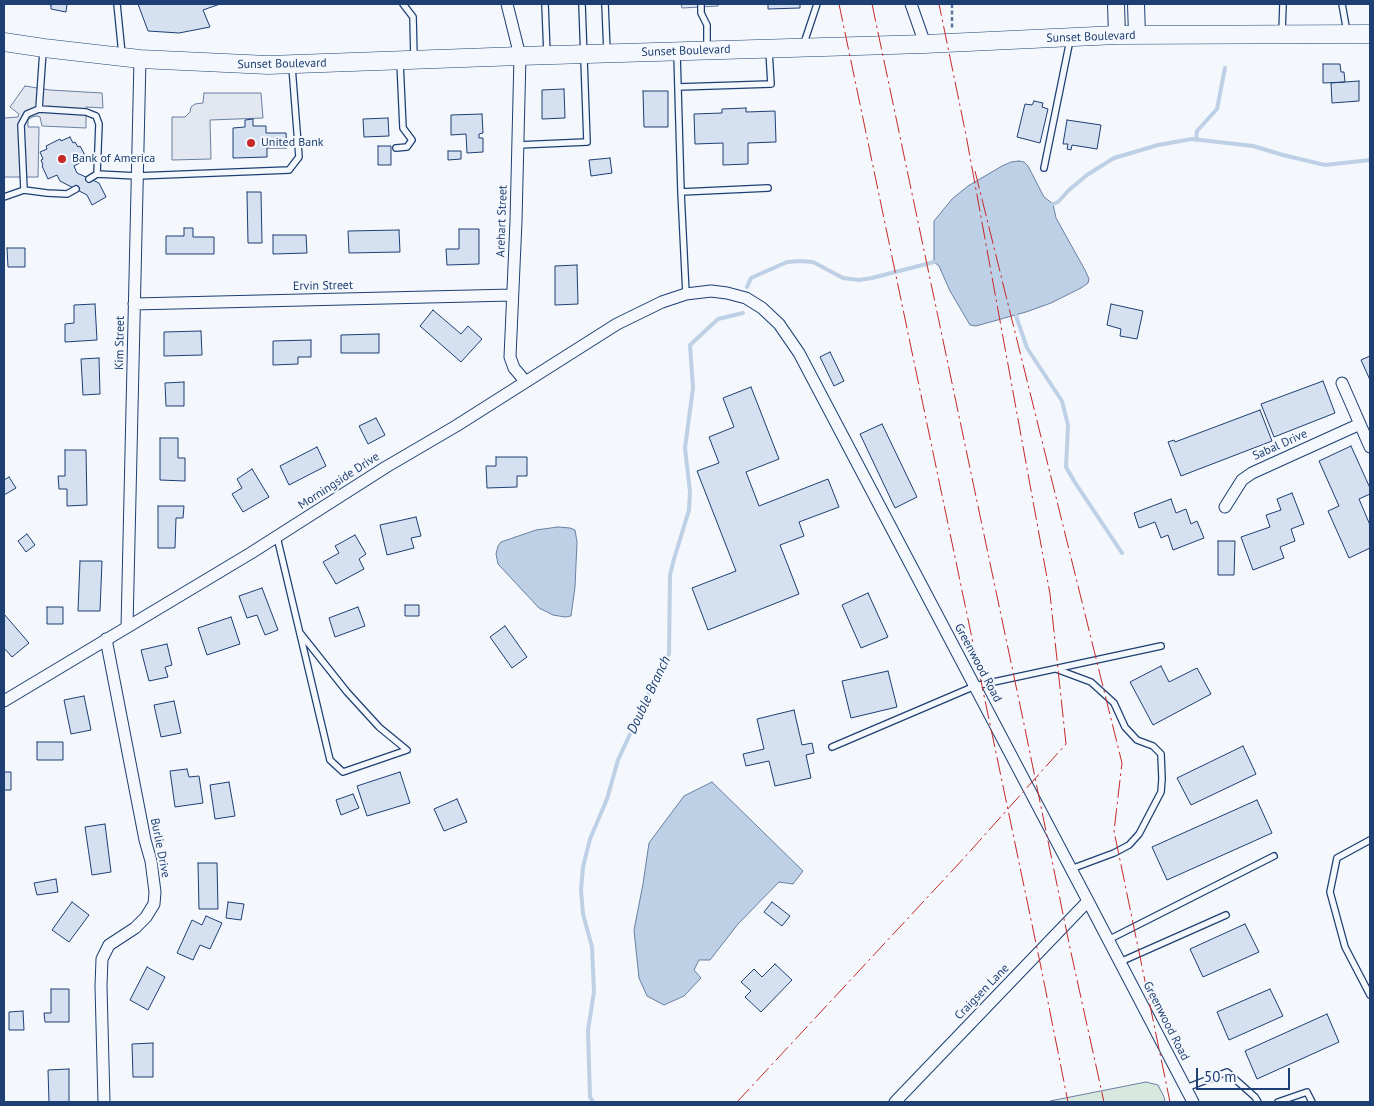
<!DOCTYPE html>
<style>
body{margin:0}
#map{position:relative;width:1374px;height:1106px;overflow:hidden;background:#f4f7fb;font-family:"PT Sans",sans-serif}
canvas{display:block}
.frame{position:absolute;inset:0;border:5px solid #1d3f73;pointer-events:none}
.scale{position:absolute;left:1196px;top:1068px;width:94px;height:22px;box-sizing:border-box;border:2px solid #1d3f73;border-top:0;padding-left:6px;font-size:15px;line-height:18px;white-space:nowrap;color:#1d3f73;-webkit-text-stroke:4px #f4f7fb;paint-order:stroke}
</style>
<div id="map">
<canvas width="1374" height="1106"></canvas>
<div class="frame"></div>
<div class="scale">50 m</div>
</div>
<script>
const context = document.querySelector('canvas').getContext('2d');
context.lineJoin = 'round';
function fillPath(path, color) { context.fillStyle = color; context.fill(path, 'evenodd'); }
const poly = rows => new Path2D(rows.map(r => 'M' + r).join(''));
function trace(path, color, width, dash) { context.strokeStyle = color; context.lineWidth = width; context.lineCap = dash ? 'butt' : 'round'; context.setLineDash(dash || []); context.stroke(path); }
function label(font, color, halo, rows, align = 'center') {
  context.font = font + ' "PT Sans",sans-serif'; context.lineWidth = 4; context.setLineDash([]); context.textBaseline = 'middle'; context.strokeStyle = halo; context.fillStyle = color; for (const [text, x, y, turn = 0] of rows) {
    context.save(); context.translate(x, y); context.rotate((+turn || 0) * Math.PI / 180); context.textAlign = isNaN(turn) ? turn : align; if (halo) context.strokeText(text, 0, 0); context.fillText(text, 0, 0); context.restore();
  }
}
const green = poly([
 [1146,1082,1158,1085,1164,1097,1165,1102,1050,1102,1050,1101,1146,1082]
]);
fillPath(green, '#d7e8df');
trace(green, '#687fa3', 1);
const parking = poly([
 [681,4,718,4,718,6,682,8,681,4],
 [25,86,50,90,102,93,103,108,86,107,86,128,42,126,40,117,37,116,32,117,28,120,28,127,39,127,38,177,4,177,4,118,18,117,19,114,10,107,25,86],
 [204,93,261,93,263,118,210,120,211,159,172,160,172,117,185,117,190,112,191,107,195,104,203,103,204,93]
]);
fillPath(parking, '#e3e8f0');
trace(parking, '#687fa3', 1);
const water = poly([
 [1019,161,1024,162,1028,166,1044,197,1053,204,1056,218,1085,270,1089,279,1088,283,1081,288,1051,303,1026,312,976,326,970,325,950,291,939,266,934,262,934,221,952,199,968,186,1002,166,1011,162,1019,161],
 [558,527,570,528,575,530,577,542,575,587,571,616,565,617,553,615,539,608,498,564,496,554,498,546,501,542,536,530,558,527],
 [712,782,803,871,793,884,779,882,738,924,710,960,699,960,694,970,701,978,684,996,664,1005,647,996,639,978,634,930,643,884,649,843,684,796,712,782]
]);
fillPath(water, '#bed0e5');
trace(water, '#687fa3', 1);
trace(poly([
 [1196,140,1197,131,1217,109,1225,68],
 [1053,204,1058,202,1069,190,1087,175,1114,158,1158,145,1192,139,1253,146,1283,155,1325,165,1370,160],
 [747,287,751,278,787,262,800,261,813,262,843,278,859,280,872,278,934,262],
 [1016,316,1027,348,1062,401,1068,425,1066,467,1074,481,1122,553],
 [593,1102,590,1097,588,1030,594,992,592,947,583,914,581,890,583,867,590,839,607,799,618,760,651,689,669,654,670,575,674,559,689,510,690,492,685,448,693,388,690,345,718,319,743,313]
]), '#bed0e5', 4);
const building = poly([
 [46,4,67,4,66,12,51,9,51,5,46,4],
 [138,4,220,4,203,10,210,27,179,33,148,31,138,4],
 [768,4,800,4,800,8,768,9,768,4],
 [1323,64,1340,64,1341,72,1344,72,1345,82,1323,83,1323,64],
 [1359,81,1359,101,1332,103,1331,83,1359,81],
 [564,89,565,118,542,119,542,90,564,89],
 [643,91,668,91,668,127,644,127,643,91],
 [1034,101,1043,103,1042,107,1048,109,1040,143,1017,137,1025,104,1032,105,1034,101],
 [746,108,746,112,775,111,776,142,748,143,748,164,723,165,723,143,695,144,694,114,722,113,722,109,746,108],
 [482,114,483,133,479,134,479,138,483,138,483,152,467,153,466,134,451,135,451,115,482,114],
 [388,118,389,136,364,137,363,119,388,118],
 [253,119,253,126,266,126,266,133,286,133,287,148,267,148,267,157,233,158,233,128,245,127,245,120,253,119],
 [1067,120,1101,125,1097,149,1072,145,1071,150,1067,149,1068,144,1063,144,1067,120],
 [70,137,73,143,75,142,78,147,80,146,87,159,74,166,77,173,99,183,106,197,92,205,87,195,60,181,57,175,48,179,42,166,43,165,41,160,43,159,40,152,47,149,46,146,60,139,61,141,70,137],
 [378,146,391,146,391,165,378,165,378,146],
 [448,151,461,151,461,159,448,160,448,151],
 [610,158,612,173,591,176,589,160,610,158],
 [247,192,261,192,262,243,248,243,247,192],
 [184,228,193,228,193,237,214,237,214,254,166,254,166,236,184,236,184,228],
 [459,229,479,229,479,264,447,265,446,249,459,249,459,229],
 [399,230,400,252,349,253,348,231,399,230],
 [273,235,306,235,307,253,273,254,273,235],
 [7,248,25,248,25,267,8,267,7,248],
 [577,265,578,304,555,305,555,266,577,265],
 [95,304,97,340,65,342,65,324,74,323,74,305,95,304],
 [1111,304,1143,311,1137,339,1120,336,1121,329,1107,325,1111,304],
 [433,310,461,334,468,326,482,339,461,362,420,326,433,310],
 [201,331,202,355,164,356,164,332,201,331],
 [379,334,379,353,341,353,341,335,379,334],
 [311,340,311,357,298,357,298,364,273,365,273,341,311,340],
 [830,352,844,381,834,386,820,357,830,352],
 [1370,356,1370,380,1361,360,1370,356],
 [99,358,100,394,83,395,81,359,99,358],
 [1323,381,1335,413,1274,437,1261,404,1323,381],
 [184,382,184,406,166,406,165,383,184,382],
 [751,387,779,459,746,472,759,506,828,479,839,507,799,522,804,536,780,545,799,594,708,630,692,588,736,571,697,471,719,463,709,437,734,427,723,398,751,387],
 [1260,410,1272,441,1181,476,1168,442,1174,440,1175,442,1260,410],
 [376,418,385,435,368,444,359,426,376,418],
 [882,424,917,497,895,508,860,434,882,424],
 [160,438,178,438,178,458,185,458,185,481,160,480,160,438],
 [1351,446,1370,488,1370,494,1359,499,1370,525,1370,548,1349,558,1328,511,1339,506,1319,461,1351,446],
 [317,447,326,466,289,485,280,466,317,447],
 [65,450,86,450,87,505,67,506,67,489,59,489,58,476,65,476,65,450],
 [496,457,527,457,527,476,517,476,517,487,487,488,486,466,496,466,496,457],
 [252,469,269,497,243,512,232,494,242,488,237,479,252,469],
 [9,477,16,488,4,495,4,480,9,477],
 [1292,493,1304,524,1291,529,1295,541,1280,547,1284,558,1253,570,1241,537,1270,527,1266,515,1281,510,1277,499,1292,493],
 [1171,499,1176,513,1186,509,1191,524,1197,521,1204,538,1173,550,1168,535,1161,538,1155,522,1139,528,1134,513,1171,499],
 [158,506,184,506,183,518,176,518,175,548,158,548,158,506],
 [416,517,421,536,411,538,414,548,387,555,380,525,416,517],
 [27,534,35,545,26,552,18,541,27,534],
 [355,535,366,554,359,559,364,569,336,584,323,562,339,553,335,546,355,535],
 [1218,541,1235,541,1234,575,1218,575,1218,541],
 [80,561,102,561,100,611,78,611,80,561],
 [262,588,278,630,265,635,257,615,247,618,239,596,262,588],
 [868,593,888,637,861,648,842,605,868,593],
 [405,605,419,605,419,616,405,616,405,605],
 [47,607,63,607,63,624,47,624,47,607],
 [358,607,365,626,335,637,329,618,358,607],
 [4,614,29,643,12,657,4,648,4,614],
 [231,617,240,644,207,655,198,628,231,617],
 [505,626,527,657,512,668,490,637,505,626],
 [167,644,172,665,165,667,168,677,149,681,141,650,167,644],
 [1161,666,1169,682,1197,668,1211,694,1153,725,1130,682,1161,666],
 [888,671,897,707,851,718,842,681,888,671],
 [84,696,91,730,71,734,64,700,84,696],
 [174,701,181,733,161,737,154,705,174,701],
 [794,710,802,745,812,743,814,753,806,755,811,778,775,786,769,761,746,766,743,754,764,749,757,719,794,710],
 [37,742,63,742,63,760,37,760,37,742],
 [1243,746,1256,774,1191,805,1177,778,1243,746],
 [187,769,189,777,199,776,203,803,175,807,170,771,187,769],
 [4,772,11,772,11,790,4,790,4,772],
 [400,772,410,803,367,816,357,786,400,772],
 [229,782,235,816,215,819,210,785,229,782],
 [353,794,359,808,341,815,336,800,353,794],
 [457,799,467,822,444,831,434,809,457,799],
 [1257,800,1272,833,1167,880,1152,847,1257,800],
 [105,824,111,872,92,875,85,827,105,824],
 [198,863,217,863,218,909,199,909,198,863],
 [56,879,58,892,37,895,34,883,56,879],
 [72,902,89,915,69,942,52,930,72,902],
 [228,902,244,904,241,920,226,918,228,902],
 [772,902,790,916,782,926,764,912,772,902],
 [206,916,222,923,210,949,200,945,193,960,177,953,192,920,202,925,206,916],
 [1245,924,1259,952,1203,977,1190,949,1245,924],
 [775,964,792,980,761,1012,745,997,751,991,741,982,754,969,762,977,775,964],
 [147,967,165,977,148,1010,130,1000,147,967],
 [51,989,69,989,69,1022,45,1022,44,1013,51,1013,51,989],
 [1270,989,1283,1016,1229,1040,1217,1012,1270,989],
 [23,1011,24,1030,9,1030,9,1012,23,1011],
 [1327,1014,1339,1042,1257,1079,1245,1051,1327,1014],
 [153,1043,153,1077,133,1077,132,1044,153,1043],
 [69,1069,69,1102,49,1102,48,1070,69,1069]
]);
fillPath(building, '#d5e0f0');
trace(building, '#1d3f73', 1);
const lane = poly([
 [117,4,122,54],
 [403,4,413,17,414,58],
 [545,4,547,54],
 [605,4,607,52],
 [701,4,701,13,707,25,707,49],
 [1342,4,1347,32],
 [1282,32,1283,4],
 [803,46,817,4],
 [43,51,39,109,86,112,96,116,99,124,97,174],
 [677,54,681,192,768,188],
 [678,87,771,84,769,51],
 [518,145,587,142,582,4],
 [396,148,407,147,412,140,403,128,400,62],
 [1044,168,1070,40],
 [89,179,97,174,137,176,289,170,299,157,292,67],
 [24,190,47,193,67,194,76,189],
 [681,192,686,294],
 [4,197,24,190,21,125,27,114,39,109],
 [277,537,330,760,343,772,407,750,379,727,347,692,301,634],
 [1056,669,1091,682,1114,703,1125,727,1137,740,1153,746,1161,754,1162,779,1161,792,1139,834,1129,845,1114,853,1071,869],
 [832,747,975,686,1161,646],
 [1370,840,1337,858,1330,892,1345,947,1370,995],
 [1108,940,1274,856],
 [1120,962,1226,915],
 [1186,1088,1227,1072,1255,1097,1258,1102],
 [1278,1102,1307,1092,1312,1102]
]);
const street = poly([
 [507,4,520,56,516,221,510,357,514,368,525,381],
 [911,4,925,44],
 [134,304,512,295],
 [1342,383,1370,447],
 [1225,507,1242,480,1252,473,1360,424],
 [127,627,140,59],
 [4,701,251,553,386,467,456,426,617,324,662,302,686,294,711,291,727,293,746,298,762,308,779,324,799,353,1088,901,1193,1102],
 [104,1102,101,986,102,959,109,945,135,928,146,917,154,904,155,892,151,861,145,840,106,639],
 [895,1102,1088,901]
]);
const secondary = poly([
 [1116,4,1117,35],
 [1136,4,1137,35]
]);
const primary = poly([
 [4,42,44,48,140,59,268,65,520,56,925,44,1117,35,1370,34]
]);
trace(lane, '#1d3f73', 8);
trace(street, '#1d3f73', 13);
trace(secondary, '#1d3f73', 18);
trace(primary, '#1d3f73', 19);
trace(poly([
 [952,4,952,30]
]), '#5e769c', 2.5, [4, 2.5]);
trace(lane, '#f4f7fb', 5.5);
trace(street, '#f4f7fb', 11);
trace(secondary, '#f4f7fb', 16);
trace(primary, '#f4f7fb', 18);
trace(poly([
 [839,4,1042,972,1068,1102],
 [872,4,1024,724,1070,948,1104,1102],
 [975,171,1122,763,1114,831,1170,1102],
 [737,1102,964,858,1066,744,1050,594,966,135,939,4]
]), '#c62828', 1, [18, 4, 2.5, 4]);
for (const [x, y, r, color] of [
 [251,143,5,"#c62828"],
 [62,159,5,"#c62828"]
]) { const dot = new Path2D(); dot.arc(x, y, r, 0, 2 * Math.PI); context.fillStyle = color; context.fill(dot); trace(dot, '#f4f7fb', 2); }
label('12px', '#1d3f73', '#f4f7fb', [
 ["Sunset Boulevard",1091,37,-2],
 ["Sunset Boulevard",686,51,-2],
 ["Sunset Boulevard",282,64,-1],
 ["Arehart Street",502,221,-88],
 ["Ervin Street",323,286,-1],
 ["Kim Street",120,343,-89],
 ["Sabal Drive",1280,445,-24],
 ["Morningside Drive",339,481,-33],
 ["Greenwood Road",978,663,62],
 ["Burlie Drive",160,848,79],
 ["Craigsen Lane",982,992,-46],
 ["Greenwood Road",1166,1021,63]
]);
label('12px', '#1d3f73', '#f4f7fb', [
 ["United Bank",261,143],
 ["Bank of America",72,159]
], 'left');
label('italic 14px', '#1d3f73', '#f4f7fb', [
 ["Double Branch",649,695,-65]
]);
</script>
